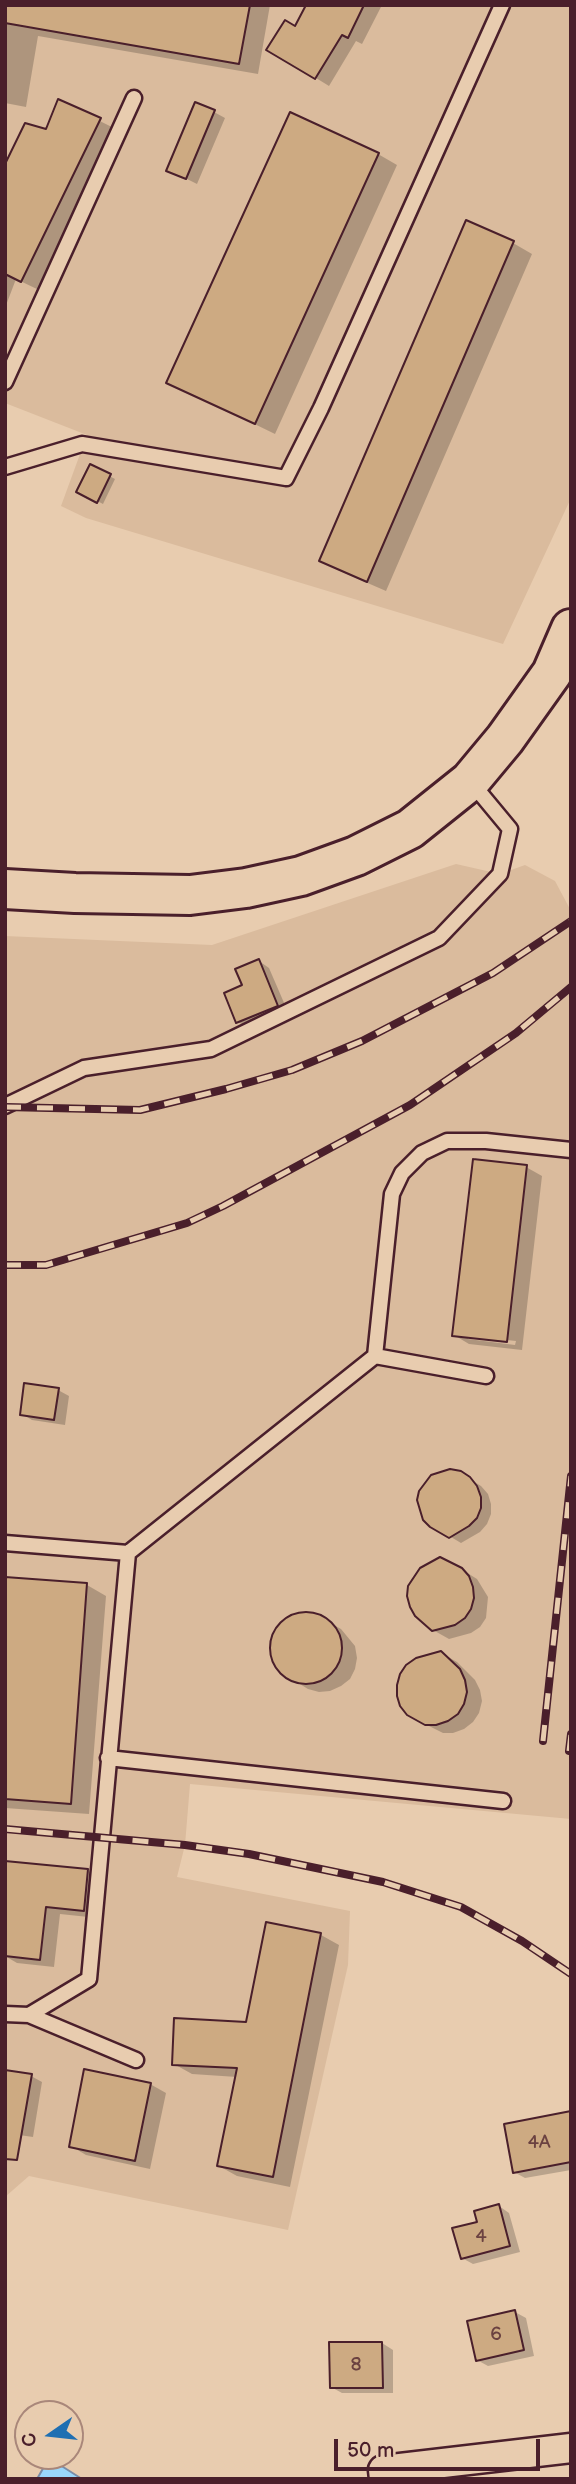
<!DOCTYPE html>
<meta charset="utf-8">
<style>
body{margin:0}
#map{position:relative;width:576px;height:2484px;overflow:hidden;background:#e8ccaf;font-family:"Balsamiq Sans",sans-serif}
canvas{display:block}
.frame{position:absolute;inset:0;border:7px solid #4a1f2b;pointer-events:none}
.north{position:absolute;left:14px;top:2400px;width:70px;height:70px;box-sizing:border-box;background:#e8ccaf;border:2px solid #a9877a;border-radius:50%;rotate:256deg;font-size:19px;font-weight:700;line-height:28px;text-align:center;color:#4a1f2b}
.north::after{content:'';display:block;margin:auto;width:24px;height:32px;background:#1f6fb2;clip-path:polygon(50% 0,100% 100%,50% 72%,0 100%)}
.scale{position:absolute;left:334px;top:2439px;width:206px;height:32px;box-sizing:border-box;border:4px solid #4a1f2b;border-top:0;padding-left:9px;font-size:21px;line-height:24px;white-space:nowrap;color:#4a1f2b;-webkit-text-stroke:5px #e8ccaf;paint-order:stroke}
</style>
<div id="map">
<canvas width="576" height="2484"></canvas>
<div class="frame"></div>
<div class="north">С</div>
<div class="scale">50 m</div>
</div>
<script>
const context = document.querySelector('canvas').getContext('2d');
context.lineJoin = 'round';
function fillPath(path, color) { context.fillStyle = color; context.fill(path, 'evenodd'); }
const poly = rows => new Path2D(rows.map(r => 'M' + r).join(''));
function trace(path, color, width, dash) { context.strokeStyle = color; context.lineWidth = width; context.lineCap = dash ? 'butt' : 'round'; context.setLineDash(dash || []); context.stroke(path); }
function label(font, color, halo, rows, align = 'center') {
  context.font = font + ' "Balsamiq Sans",sans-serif'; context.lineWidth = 7; context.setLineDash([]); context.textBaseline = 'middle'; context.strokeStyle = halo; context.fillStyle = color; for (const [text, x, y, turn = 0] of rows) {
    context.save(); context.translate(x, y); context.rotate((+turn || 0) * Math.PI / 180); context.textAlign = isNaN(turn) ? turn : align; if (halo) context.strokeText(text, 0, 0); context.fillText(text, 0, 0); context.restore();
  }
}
fillPath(poly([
 [5,5,571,5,571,498,503,644,86,518,61,506,87,435,5,403],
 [456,864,500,874,525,865,555,881,571,911,571,1819,190,1784,185,1845,177,1877,350,1911,348,1965,288,2230,29,2176,5,2197,5,936,212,945]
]), '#dabb9d');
const water = poly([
 [49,2458,82,2479,37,2479,49,2458]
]);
fillPath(water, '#9ad7fb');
trace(water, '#7a8da8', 2);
fillPath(poly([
 [5,5,270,5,258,74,38,36,26,107,5,103],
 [308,5,382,5,362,44,356,41,329,86,269,49,296,28],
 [59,101,118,130,39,290,16,279,5,308,5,168,47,131],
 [214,112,225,118,197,184,169,170],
 [378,154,397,165,275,434,168,382],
 [513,243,532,254,386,591,340,571,321,560],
 [90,466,115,479,103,504,78,491],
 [259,961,269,968,288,1012,249,1028,238,1022,244,986],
 [526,1167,542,1176,522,1350,469,1344,454,1335],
 [468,1336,516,1341,515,1345,468,1339],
 [58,1390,69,1396,65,1425,32,1420,22,1414],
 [460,1473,481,1486,488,1494,491,1504,491,1514,487,1524,480,1532,461,1543,431,1525,419,1501,425,1483,432,1476],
 [421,1569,461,1569,477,1579,488,1597,486,1618,480,1627,471,1633,449,1639,433,1630,410,1586],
 [5,1579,87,1585,106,1596,89,1814,5,1808],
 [303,1613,314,1614,341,1629,355,1646,357,1658,355,1669,350,1679,341,1686,330,1691,319,1692,308,1689,282,1673,276,1664,272,1653,272,1642,276,1631,282,1623],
 [441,1653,457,1662,475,1680,480,1690,482,1701,479,1713,473,1722,464,1729,453,1733,443,1733,417,1720],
 [87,1870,101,1879,98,1918,60,1914,54,1967,17,1963,5,1956,5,1936],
 [268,1924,321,1935,339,1945,290,2187,237,2176,219,2166,237,2077,192,2074,174,2064,248,2024],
 [31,2076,42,2082,33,2137,5,2133],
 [150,2084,166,2093,150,2169,86,2155,71,2146],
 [571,2113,571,2170,525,2178,514,2172],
 [499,2206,509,2213,520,2252,473,2264,462,2258,479,2223],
 [515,2312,526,2318,534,2356,488,2366,477,2360],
 [382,2343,393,2350,393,2393,342,2393,331,2387]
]), '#0003');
const building = poly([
 [5,5,250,5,239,64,5,23,5,5],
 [306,5,364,5,348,38,342,35,315,79,266,50,285,20,295,26,306,5],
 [58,99,101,118,21,282,5,274,5,164,25,123,46,129,58,99],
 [195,102,215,110,186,179,166,171,195,102],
 [290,112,379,153,255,424,166,383,290,112],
 [466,220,514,241,367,582,319,561,466,220],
 [90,464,111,474,97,503,76,492,90,464],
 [259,959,278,1006,236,1023,224,993,242,985,235,969,259,959],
 [473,1159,527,1165,507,1342,452,1336,473,1159],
 [24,1383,59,1388,54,1420,20,1415,24,1383],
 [450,1469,461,1471,470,1477,477,1486,481,1497,481,1508,477,1518,469,1526,449,1538,430,1527,423,1520,417,1500,419,1491,431,1475,450,1469],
 [440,1557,462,1568,469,1576,473,1587,474,1598,471,1609,465,1618,455,1625,432,1631,415,1616,410,1607,407,1596,408,1586,420,1568,440,1557],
 [5,1577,87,1583,71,1804,5,1799,5,1577],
 '270 1648a36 36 0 1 1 72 0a36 36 0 1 1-72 0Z',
 [441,1651,460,1669,465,1680,467,1692,464,1704,458,1714,448,1721,436,1725,425,1725,407,1715,400,1706,397,1696,397,1685,400,1674,406,1665,416,1658,441,1651],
 [5,1861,88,1869,84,1911,46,1907,40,1960,5,1956,5,1861],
 [266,1922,321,1933,273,2177,217,2166,237,2068,172,2065,174,2018,246,2022,266,1922],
 [84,2069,151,2083,135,2161,69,2147,84,2069],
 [5,2070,32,2074,17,2160,5,2159,5,2070],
 [571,2111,571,2162,513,2173,504,2124,571,2111],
 [499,2204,510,2246,461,2259,452,2228,477,2222,474,2211,499,2204],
 [515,2310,524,2350,476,2361,467,2321,515,2310],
 [329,2342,382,2342,383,2388,330,2388,329,2342]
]);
fillPath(building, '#cdaa82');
trace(building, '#4a1f2b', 2);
const service = poly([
 [5,382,134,98],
 [5,467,82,444,286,478,321,408,502,5],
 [5,1106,84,1068,211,1049,439,938,500,874,510,829,471,782],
 [375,1356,392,1194,402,1173,422,1153,447,1141,486,1141,571,1150],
 [5,1543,128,1553,89,1979,29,2015],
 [128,1553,375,1356,486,1376],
 [108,1758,503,1801],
 [5,2014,29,2015,136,2060]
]);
const minor = poly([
 [384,2479,383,2470,571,2448]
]);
const secondary = poly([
 [5,889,75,893,190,895,246,888,301,876,356,856,410,829,470,781,505,739,552,673,571,629]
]);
trace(service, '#4a1f2b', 19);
trace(minor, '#4a1f2b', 33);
trace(secondary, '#4a1f2b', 44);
trace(service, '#e8ccaf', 14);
trace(minor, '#e8ccaf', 28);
trace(secondary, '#e8ccaf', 38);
const rail = poly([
 [5,1107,140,1110,226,1089,292,1070,362,1041,493,973,571,921],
 [5,1265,46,1265,187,1223,223,1206,410,1105,516,1033,571,987],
 [543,1741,571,1476],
 [569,1751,571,1734],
 [5,1829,185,1845,249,1854,383,1882,461,1907,522,1941,571,1974]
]);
trace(rail, '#4a1f2b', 8);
trace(rail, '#e8ccaf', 5, [16]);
label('19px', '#6b4241', null, [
 ["4А",539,2143],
 ["4",481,2237],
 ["6",496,2335],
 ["8",356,2365]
]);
</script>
